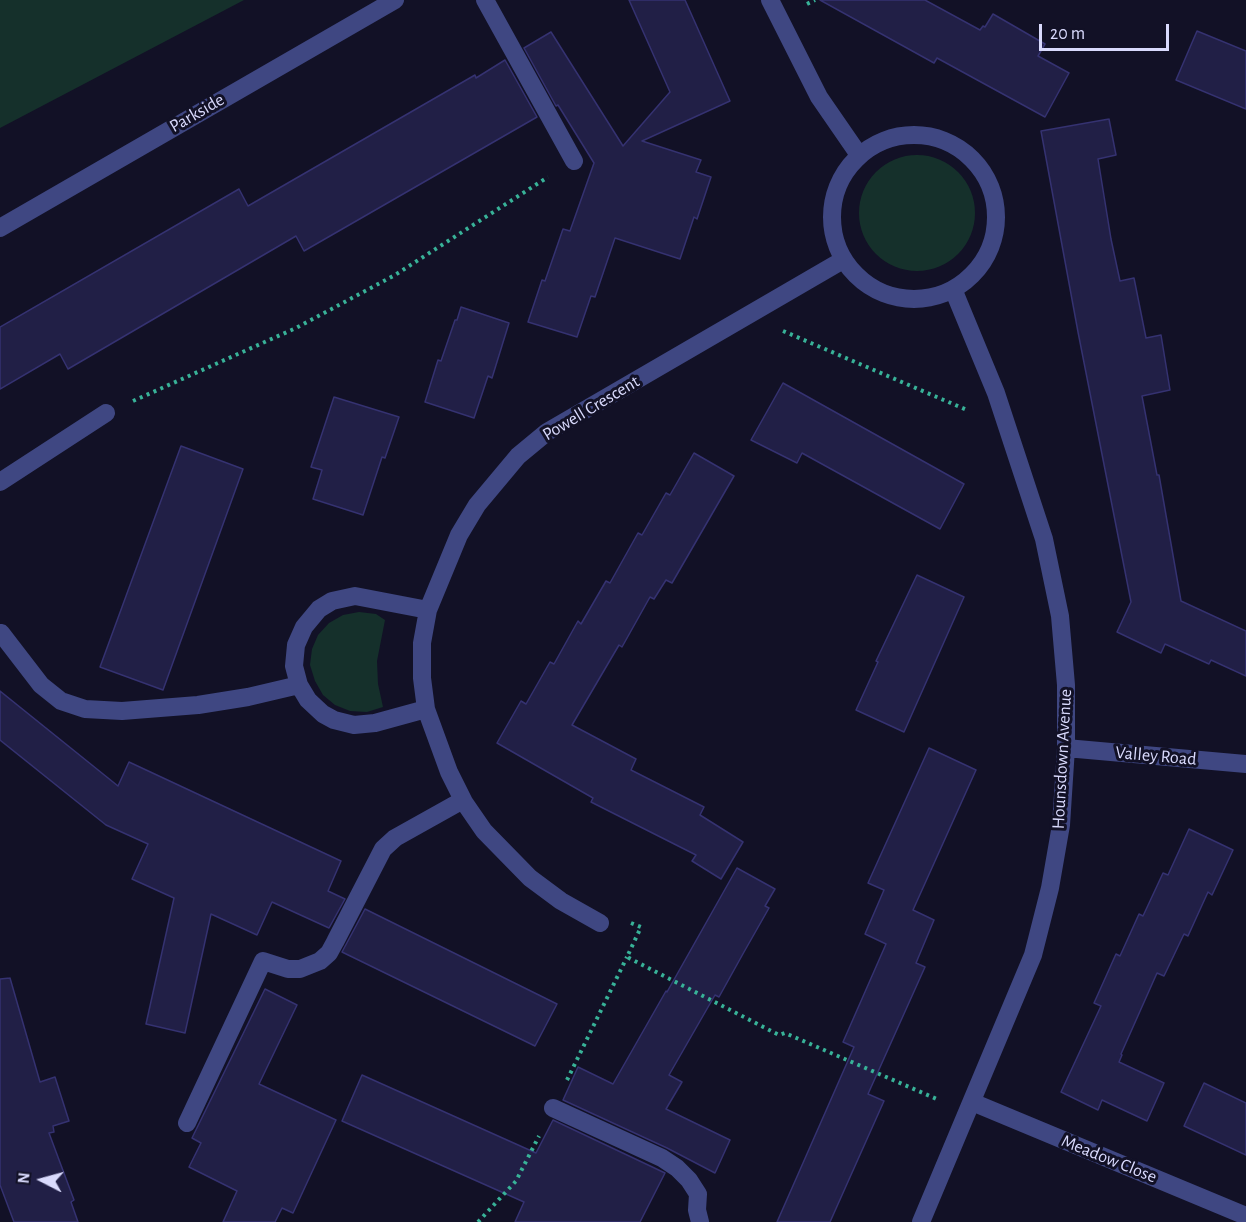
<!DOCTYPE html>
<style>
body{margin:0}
#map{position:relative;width:1246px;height:1222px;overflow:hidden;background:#121126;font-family:"Alegreya Sans",sans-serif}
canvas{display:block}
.north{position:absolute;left:12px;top:1150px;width:60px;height:60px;-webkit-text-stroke:4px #121126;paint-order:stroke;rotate:276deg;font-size:16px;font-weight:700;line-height:24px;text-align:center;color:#d9dafd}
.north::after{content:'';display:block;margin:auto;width:21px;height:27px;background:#d9dafd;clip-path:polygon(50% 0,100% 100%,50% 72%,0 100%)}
.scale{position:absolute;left:1039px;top:24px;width:130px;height:27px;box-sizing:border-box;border:3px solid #d9dafd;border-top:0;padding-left:8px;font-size:18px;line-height:21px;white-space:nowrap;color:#d9dafd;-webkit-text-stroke:4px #121126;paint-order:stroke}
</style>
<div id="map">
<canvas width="1246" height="1222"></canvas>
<div class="north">N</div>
<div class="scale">20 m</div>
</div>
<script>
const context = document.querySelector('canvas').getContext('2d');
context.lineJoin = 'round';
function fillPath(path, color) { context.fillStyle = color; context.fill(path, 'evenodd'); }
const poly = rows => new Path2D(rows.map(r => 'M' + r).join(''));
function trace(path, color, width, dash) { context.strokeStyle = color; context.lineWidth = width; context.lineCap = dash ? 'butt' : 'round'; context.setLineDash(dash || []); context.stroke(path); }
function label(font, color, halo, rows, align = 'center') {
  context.font = font + ' "Alegreya Sans",sans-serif'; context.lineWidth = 6; context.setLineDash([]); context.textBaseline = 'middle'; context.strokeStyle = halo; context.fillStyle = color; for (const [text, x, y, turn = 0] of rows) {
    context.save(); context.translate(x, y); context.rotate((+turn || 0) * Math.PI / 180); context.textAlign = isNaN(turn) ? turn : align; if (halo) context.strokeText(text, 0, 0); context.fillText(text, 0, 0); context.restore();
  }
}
fillPath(poly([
 [0,0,244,0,0,128],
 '859 213a58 58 0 1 1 116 0a58 58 0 1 1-116 0Z',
 [359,612,376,614,385,620,377,661,378,684,383,707,367,712,350,711,335,705,323,695,315,681,310,665,312,649,318,635,329,623,343,615]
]), '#15302b');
const building = poly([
 [629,0,685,0,730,101,642,141,701,160,696,172,711,177,697,219,694,217,680,259,615,238,595,297,591,296,577,337,528,322,542,280,545,281,563,229,570,231,594,163,558,105,556,106,524,48,551,32,623,146,670,92,629,0],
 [820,0,925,0,980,30,983,26,985,27,993,14,1045,44,1038,56,1069,73,1045,117,937,58,934,63,820,0],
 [1197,31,1246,51,1246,109,1176,80,1197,31],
 [505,60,537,117,304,251,296,236,68,369,60,354,0,389,0,327,239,189,248,206,475,75,476,78,505,60],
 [1109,119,1116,155,1098,159,1111,239,1120,281,1134,278,1146,338,1161,335,1170,390,1142,396,1157,475,1159,475,1181,601,1246,631,1246,676,1211,660,1209,664,1165,644,1161,653,1117,632,1131,602,1078,332,1041,131,1109,119],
 [461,307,509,323,492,378,488,376,474,418,425,402,438,360,441,361,455,320,457,320,461,307],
 [783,383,964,484,940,529,802,453,797,463,751,440,783,383],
 [334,397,399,417,385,458,382,457,363,515,313,499,322,470,311,467,334,397],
 [181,446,243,469,163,690,100,667,181,446],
 [694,453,734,476,672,583,666,580,654,599,650,597,622,647,619,645,572,725,636,759,631,770,704,807,700,815,743,842,721,879,692,861,696,855,591,802,593,798,497,743,521,701,526,704,550,662,554,664,578,621,581,624,606,581,610,583,638,533,642,535,666,493,670,495,694,453],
 [917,575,964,597,904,732,856,710,878,662,876,661,917,575],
 [0,691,118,786,129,762,341,861,328,891,345,899,329,928,272,902,257,935,211,914,185,1033,146,1024,174,898,132,879,148,844,106,825,0,740,0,691],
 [929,748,976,770,913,910,934,920,916,963,925,967,868,1094,884,1101,830,1222,777,1222,854,1047,843,1042,886,944,865,934,884,890,868,883,929,748],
 [1189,829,1233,850,1212,895,1208,892,1188,936,1184,934,1164,976,1157,973,1121,1054,1122,1055,1119,1062,1164,1083,1147,1121,1102,1100,1098,1110,1061,1092,1101,1006,1094,1003,1116,954,1120,956,1139,914,1143,916,1163,873,1168,875,1189,829],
 [737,868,775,889,765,906,769,908,744,952,719,997,715,995,669,1075,682,1082,666,1109,730,1140,715,1173,667,1148,563,1100,578,1067,613,1084,666,991,667,992,737,868],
 [365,909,557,1004,535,1046,342,952,365,909],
 [10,978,40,1082,55,1077,69,1121,53,1126,54,1132,49,1133,74,1200,71,1202,78,1222,14,1222,0,1185,0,979,10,978],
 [265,989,297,1005,259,1084,336,1120,293,1213,282,1208,275,1222,223,1222,237,1191,189,1167,201,1143,192,1138,265,989],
 [362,1075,536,1153,553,1120,665,1173,640,1222,515,1222,524,1202,342,1121,362,1075],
 [1204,1083,1246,1103,1246,1155,1184,1126,1204,1083]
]);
fillPath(building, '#211f46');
trace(building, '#353271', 1.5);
trace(poly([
 [807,4,815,0],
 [783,331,967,410],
 [133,401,296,328,395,275,548,177],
 [631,923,641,927,627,957,779,1035,785,1033,939,1100],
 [567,1080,627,957],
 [478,1222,516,1181,539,1136]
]), '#38b298', 4, [3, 4.5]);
trace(poly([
 [485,0,574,161],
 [770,0,819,97,859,155],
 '832 217a82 82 0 1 1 164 0a82 82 0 1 1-164 0Z',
 [0,228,395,0],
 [0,482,106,413],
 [1,633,41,685,61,701,85,709,122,711,198,705,248,697,299,685],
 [426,709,375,723,354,725,334,720,323,714,308,700,299,685,294,666,296,645,304,627,319,609,332,601,355,596,428,610],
 [1066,748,1246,764],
 [600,923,561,901,530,878,484,831,464,802,449,772,426,709,422,678,422,643,428,610,459,535,477,505,518,456,547,432,843,260],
 [972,1102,1246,1216],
 [553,1108,662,1158,677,1168,689,1180,698,1194,697,1210,700,1222],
 [187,1123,263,961,288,969,300,969,320,961,329,953,335,942,383,849,395,838,463,800],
 [921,1222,1033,955,1050,888,1061,825,1066,748,1066,685,1060,616,1044,539,996,393,953,289]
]), '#3f4782', 18);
label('18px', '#d9dafd', '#121126', [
 ["Parkside",197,113,-30],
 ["Powell Crescent",591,408,-31],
 ["Valley Road",1156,756,5],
 ["Hounsdown Avenue",1062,759,-87],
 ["Meadow Close",1109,1159,22]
]);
</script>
